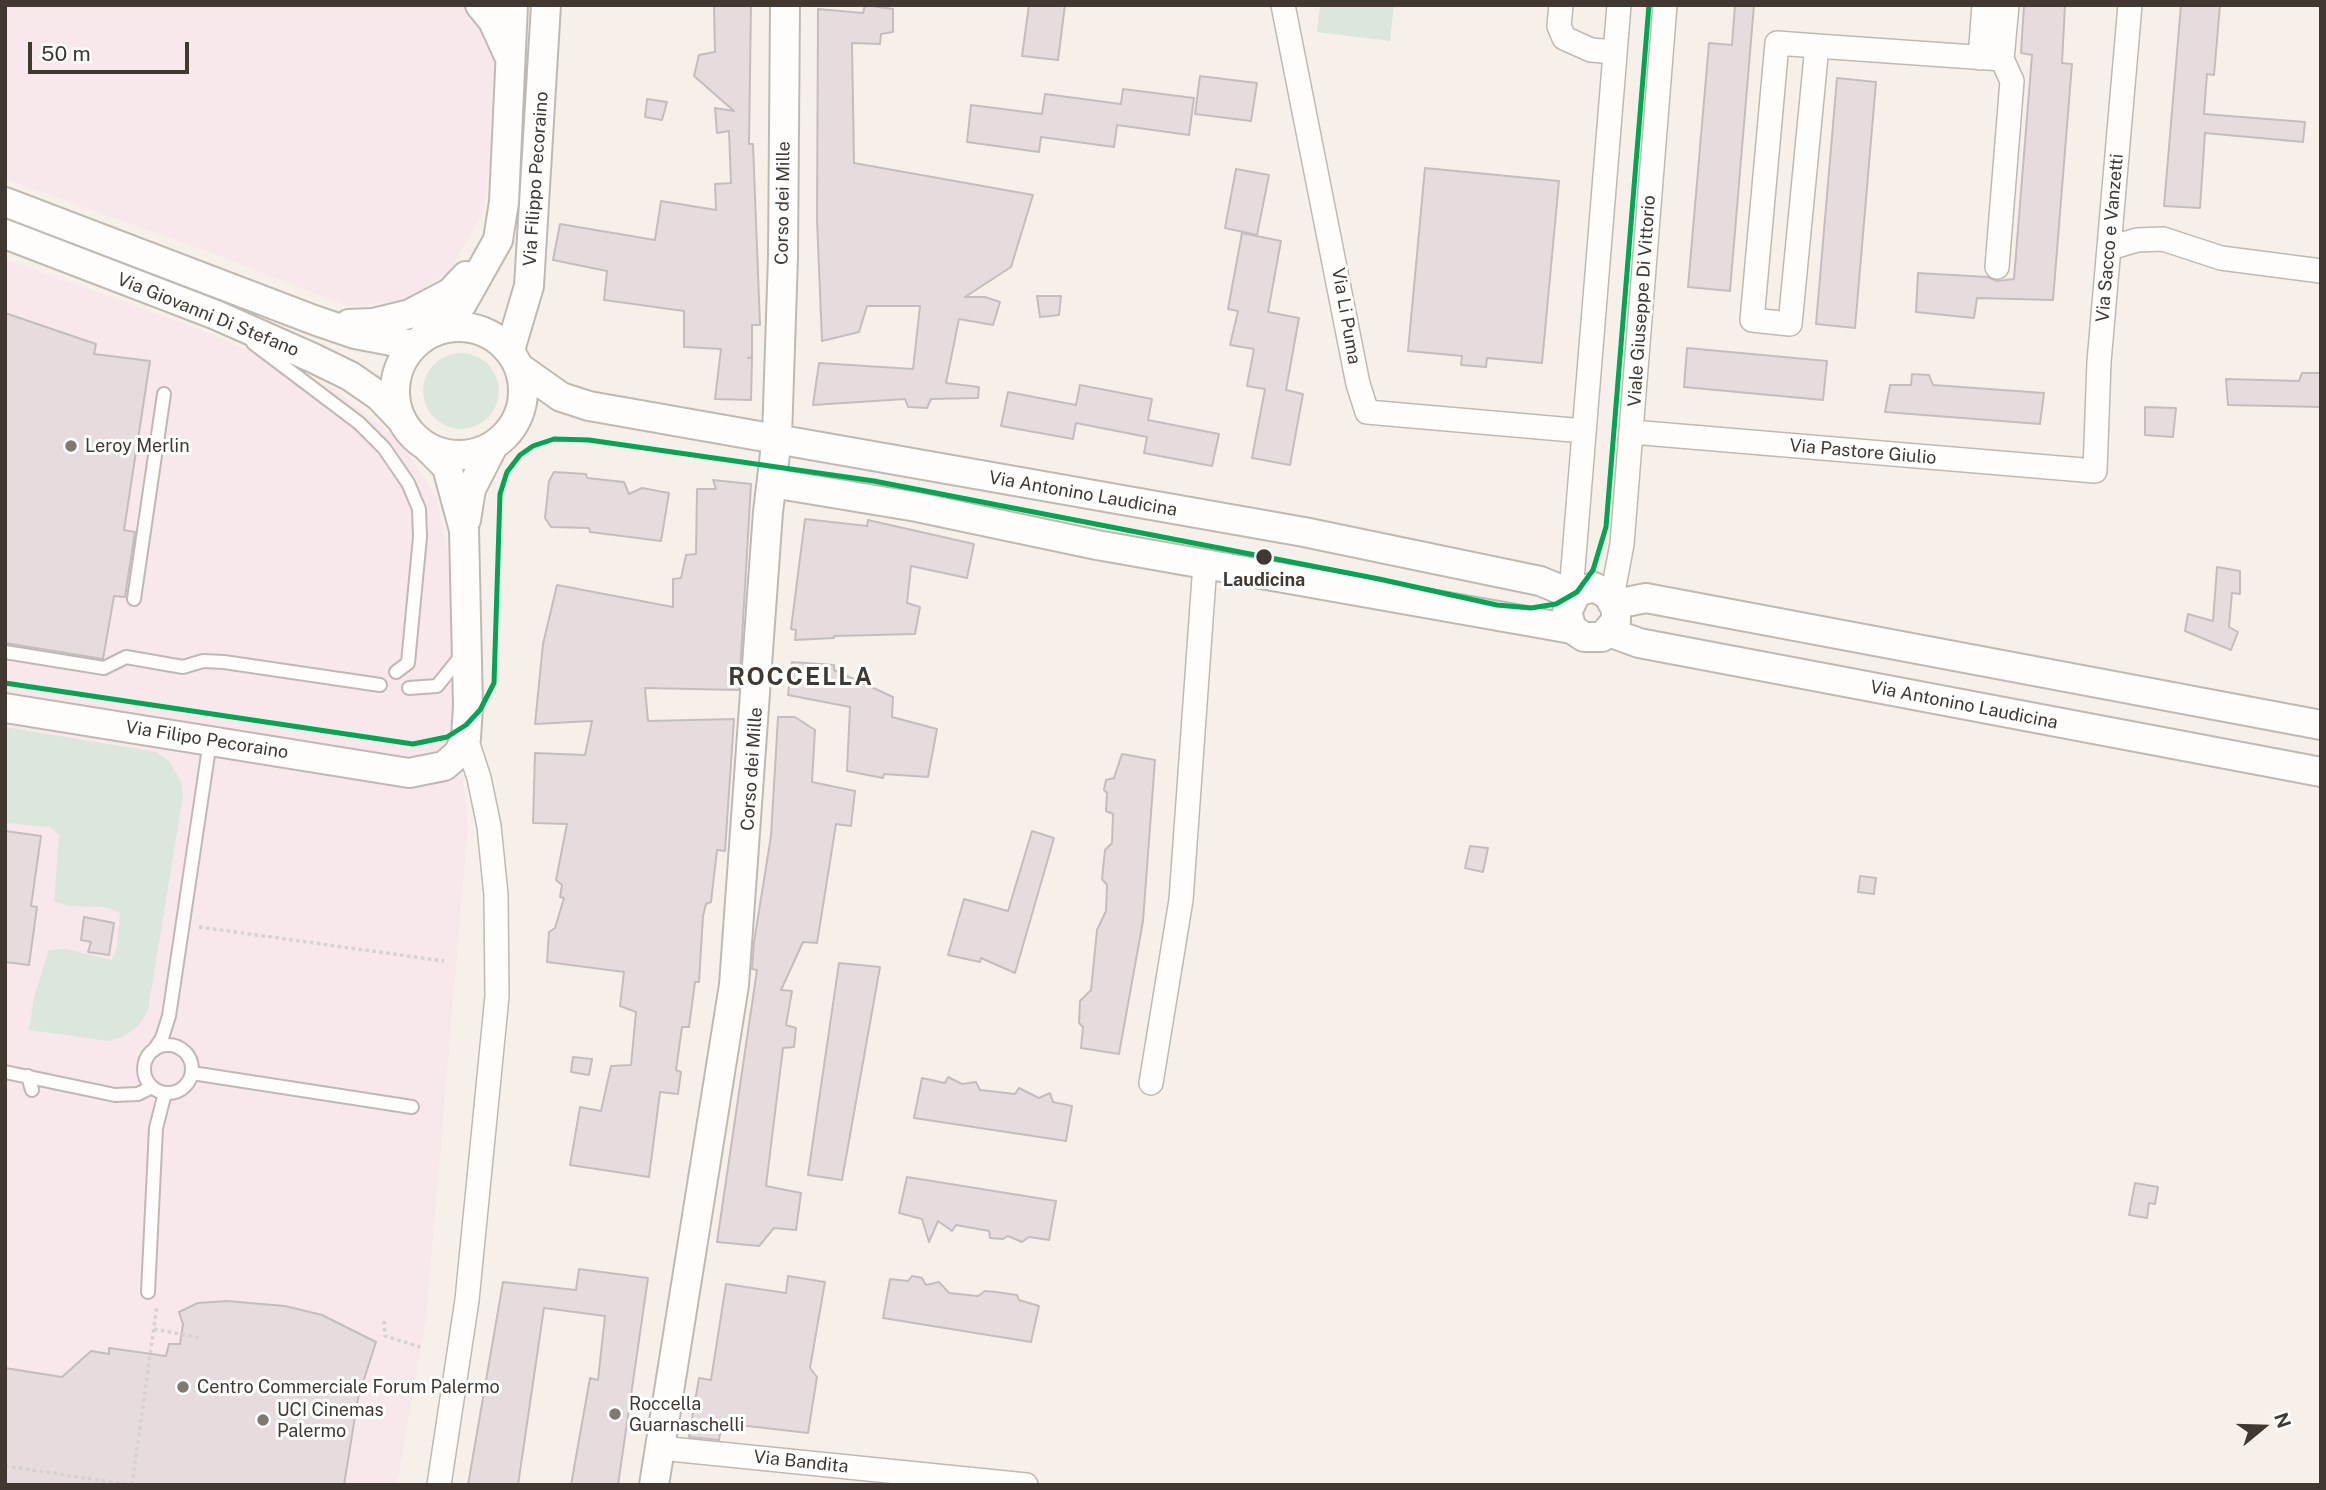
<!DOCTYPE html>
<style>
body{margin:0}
#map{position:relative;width:2326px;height:1490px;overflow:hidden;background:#f7f0ea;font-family:"Public Sans",sans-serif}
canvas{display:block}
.frame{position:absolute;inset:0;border:7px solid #413831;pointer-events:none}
.north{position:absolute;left:2228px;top:1392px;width:70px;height:70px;-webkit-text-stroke:5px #fff;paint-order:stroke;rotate:71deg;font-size:19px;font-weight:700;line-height:28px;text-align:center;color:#413831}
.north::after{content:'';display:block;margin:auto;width:24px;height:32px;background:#413831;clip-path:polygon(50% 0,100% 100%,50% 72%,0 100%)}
.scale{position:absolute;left:28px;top:42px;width:161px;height:32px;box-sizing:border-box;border:4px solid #413831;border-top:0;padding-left:9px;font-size:21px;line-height:24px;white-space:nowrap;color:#413831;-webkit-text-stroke:5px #fff;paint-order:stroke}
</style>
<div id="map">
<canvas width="2326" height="1490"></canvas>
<div class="frame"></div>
<div class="north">N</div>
<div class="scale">50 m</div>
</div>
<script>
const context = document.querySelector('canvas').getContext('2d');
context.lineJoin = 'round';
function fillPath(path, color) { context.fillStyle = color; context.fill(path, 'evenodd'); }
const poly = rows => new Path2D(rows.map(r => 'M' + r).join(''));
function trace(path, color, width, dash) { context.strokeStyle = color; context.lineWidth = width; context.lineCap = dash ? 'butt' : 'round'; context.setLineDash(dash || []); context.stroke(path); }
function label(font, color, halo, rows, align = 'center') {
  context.font = font + ' "Public Sans",sans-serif'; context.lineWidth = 6; context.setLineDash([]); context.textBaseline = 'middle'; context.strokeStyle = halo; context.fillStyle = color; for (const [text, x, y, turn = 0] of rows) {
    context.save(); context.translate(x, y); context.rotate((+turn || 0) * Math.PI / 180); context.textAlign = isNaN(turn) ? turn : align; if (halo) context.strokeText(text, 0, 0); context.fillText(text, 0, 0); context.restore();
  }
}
fillPath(poly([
 [5,259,199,329,333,388,398,439,437,498,452,575,452,679,468,826,426,1320,397,1485,5,1485]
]), '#f8e8ec');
fillPath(poly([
 [5,5,497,5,489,166,483,213,449,272,403,301,347,306,217,255,5,179]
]), '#f8e8eb');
fillPath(poly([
 [1320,5,1394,5,1390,41,1317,32],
 '423 391a38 38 0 1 1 76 0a38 38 0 1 1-76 0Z',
 [5,727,156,752,169,761,181,781,183,796,148,1010,139,1025,123,1037,108,1041,29,1030,34,997,49,950,66,949,112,960,117,948,120,913,105,907,68,906,54,902,59,835,50,827,5,823]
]), '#dbe7dc');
const building = poly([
 [714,5,751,5,749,144,753,144,760,325,752,325,752,357,748,358,752,358,751,400,715,399,721,349,684,347,684,311,604,300,607,271,553,260,560,224,655,240,661,201,716,210,715,184,731,183,729,131,717,133,715,108,734,111,694,76,699,55,715,52,714,5],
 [865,5,893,9,893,32,881,34,880,44,852,43,854,163,1033,195,1011,267,965,297,985,297,1000,302,993,325,959,319,946,383,979,387,978,398,931,399,927,408,908,407,905,399,813,405,819,363,913,369,920,306,867,306,859,332,822,341,817,220,818,9,863,13,865,5],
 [1029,5,1065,5,1058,60,1022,56,1029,5],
 [1735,5,1754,5,1730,291,1688,287,1709,43,1732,45,1735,5],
 [2024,5,2065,5,2062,63,2072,64,2053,300,1977,298,1974,318,1916,312,1918,273,1988,277,1997,281,2014,279,2032,55,2021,53,2024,5],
 [2181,5,2220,5,2214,75,2207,74,2204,114,2305,122,2303,142,2205,133,2200,208,2164,206,2181,5],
 [1200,76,1257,83,1251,121,1195,114,1200,76],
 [1837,78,1876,82,1855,328,1816,324,1837,78],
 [1123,89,1194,98,1189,135,1117,125,1114,147,1041,137,1039,152,967,142,971,105,1042,114,1045,94,1121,104,1123,89],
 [647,99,667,102,662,120,645,117,647,99],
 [1425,168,1559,181,1542,363,1487,358,1486,367,1461,365,1462,356,1408,351,1425,168],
 [1236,169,1269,175,1257,235,1225,228,1236,169],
 [1242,233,1281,241,1268,312,1299,318,1286,390,1303,394,1290,465,1252,458,1265,389,1247,386,1254,349,1230,345,1238,311,1228,309,1242,233],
 [1037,296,1061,296,1059,315,1040,317,1037,296],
 [5,313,96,344,94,354,150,361,124,530,135,532,125,597,114,596,103,659,5,643,5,313],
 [1687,348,1827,361,1823,400,1684,387,1687,348],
 [2302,373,2321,373,2321,407,2228,405,2226,379,2299,381,2302,373],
 [1912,374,1929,375,1933,385,2044,393,2040,424,1885,412,1890,385,1911,385,1912,374],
 [1080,385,1152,399,1148,420,1219,434,1212,466,1144,453,1147,437,1076,423,1073,439,1001,426,1008,392,1076,405,1080,385],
 [2145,407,2176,408,2173,437,2145,435,2145,407],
 [554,472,586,474,587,478,624,482,629,494,642,488,669,493,661,541,590,532,589,528,551,527,545,518,549,481,554,472],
 [713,480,751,484,739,690,645,688,648,721,734,719,725,851,717,850,711,902,706,904,703,916,699,982,695,982,689,1027,682,1027,676,1070,681,1072,678,1094,660,1092,649,1177,570,1165,580,1107,601,1111,611,1066,631,1065,636,1012,620,1006,624,972,547,962,549,932,555,928,564,898,560,897,562,885,556,880,567,824,533,823,535,753,585,755,592,721,535,724,543,644,557,585,673,607,673,579,681,578,686,555,696,554,697,489,716,489,713,480],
 [805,519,867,526,868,520,974,544,967,578,911,566,907,603,920,607,915,634,834,636,834,638,795,640,796,630,791,629,805,519],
 [2217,567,2240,571,2240,594,2232,593,2229,627,2238,632,2231,650,2185,631,2188,614,2213,621,2217,567],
 [792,662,834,665,834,670,893,697,892,717,937,729,928,777,884,774,883,778,847,771,850,707,788,695,792,662],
 [778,717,795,717,815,730,812,782,855,791,851,826,836,824,817,943,803,942,781,990,792,991,786,1025,796,1028,794,1047,783,1048,766,1186,801,1193,796,1230,774,1228,759,1246,717,1242,757,970,752,969,754,942,771,836,778,717],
 [1122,754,1155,760,1143,921,1119,1054,1081,1048,1083,1027,1079,1023,1080,1001,1091,990,1097,930,1106,911,1107,885,1102,879,1105,850,1112,843,1113,814,1106,811,1107,793,1104,790,1106,780,1114,778,1122,754],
 [5,831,41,836,31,906,37,907,29,965,5,962,5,831],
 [1032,831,1054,838,1015,973,981,958,980,962,948,955,964,899,1008,911,1032,831],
 [1470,846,1488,848,1483,872,1465,868,1470,846],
 [1860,876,1876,878,1874,894,1858,892,1860,876],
 [84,917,114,923,109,955,88,952,91,942,81,940,84,917],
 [839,963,880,967,842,1180,808,1175,839,963],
 [573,1057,592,1059,589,1075,571,1072,573,1057],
 [948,1077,962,1084,976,1082,980,1090,1015,1094,1019,1088,1039,1098,1050,1093,1053,1102,1072,1106,1066,1141,914,1118,922,1078,945,1083,948,1077],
 [907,1177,1056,1201,1049,1240,1029,1237,1022,1242,1008,1236,1003,1239,990,1238,989,1231,956,1225,952,1231,938,1221,929,1242,922,1219,899,1213,907,1177],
 [2135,1183,2158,1187,2155,1204,2149,1203,2147,1218,2129,1215,2135,1183],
 [579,1269,648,1278,618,1485,571,1485,590,1378,598,1380,605,1316,544,1308,518,1485,468,1485,503,1282,576,1290,579,1269],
 [788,1276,825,1282,810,1368,817,1377,808,1433,722,1423,719,1440,689,1437,699,1378,711,1380,726,1284,786,1293,788,1276],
 [912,1276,922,1278,926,1285,939,1282,949,1293,978,1296,985,1291,996,1292,1017,1295,1019,1300,1039,1306,1031,1342,883,1318,890,1279,908,1281,912,1276],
 [227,1301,285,1306,322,1315,376,1342,358,1398,344,1485,5,1485,5,1368,62,1377,91,1351,109,1354,109,1348,166,1356,169,1344,180,1344,183,1324,179,1312,198,1303,227,1301]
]);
fillPath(building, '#e6dbdd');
trace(building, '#c4bdbd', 2);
const service = poly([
 [253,343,359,423,384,448,408,483,419,509,420,537,408,663,396,672],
 [134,599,164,394],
 [5,652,104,668,126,657,183,667,203,661,224,662,380,685],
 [409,688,437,686,461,656],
 '144 1069a24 24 0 1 1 48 0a24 24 0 1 1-48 0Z',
 [154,1050,162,1038,169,1016,210,741],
 [5,1072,115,1095,138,1094,152,1087],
 [192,1073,412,1107],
 [28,1076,32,1090],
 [148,1292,156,1128,165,1093]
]);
const minor = poly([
 [1283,5,1358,384,1367,412,1584,431],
 [1561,5,1559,26,1564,38,1591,50,1615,52],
 [1777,43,1817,46,1790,324,1752,320,1777,43],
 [1817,46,2002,59],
 [1980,58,1984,5],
 [2110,248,2137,240,2163,239,2221,258,2321,271],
 [1997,267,2012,81,2002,59,2007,5],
 [1632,432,2095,471,2099,362,2130,5],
 [1577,592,1572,580,1619,5],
 [1612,597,1622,544,1665,5],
 [1151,1083,1181,900,1205,564],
 [660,1448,1026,1485],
 [439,1485,467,1300,497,996,496,895,489,826,479,778,466,738]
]);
const tertiary = poly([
 [480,5,493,21,508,54],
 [5,202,314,320,355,334,412,345],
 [5,234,216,315,313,358,350,376,379,396,399,417],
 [349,324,373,323,410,314,450,293,466,276],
 '395 391a64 64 0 1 1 128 0a64 64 0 1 1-128 0Z',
 [433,331,462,304,498,240,504,202,513,5],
 [510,350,529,286,546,5],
 [520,368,561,397,589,406,1304,532,1540,581,1574,595],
 [772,483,917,507,1097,545,1572,629],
 [466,520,471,489,493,446],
 [1612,597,1594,587,1577,592,1567,612,1572,629,1584,637,1602,637,1616,621,1616,604,1646,598,2321,725],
 [1609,632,1639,643,2321,772],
 [5,708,409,773,444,766,458,754,466,738,468,706,464,530,447,467,428,448],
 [654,1485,734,985,768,512,777,437,783,257,785,5]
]);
const secondary = poly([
 [1612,597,1616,604]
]);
trace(service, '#c0b9b2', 16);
trace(minor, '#c0b9b2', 26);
trace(tertiary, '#c0b9b2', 32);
trace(secondary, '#c0b9b2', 37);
trace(poly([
 [199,927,444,961],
 [384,1321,385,1336,420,1347],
 [154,1329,201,1338],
 [5,1466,131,1485],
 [132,1485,157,1305]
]), '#d6d2d1', 3.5, [3.5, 3.5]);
trace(service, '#fefdfc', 12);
trace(minor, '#fefdfc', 23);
trace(tertiary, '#fefdfc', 28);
trace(secondary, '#fefdfc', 33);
trace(poly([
 [5,683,413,744,447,737,466,725,480,710,494,683,500,494,507,472,520,455,533,446,554,439,589,440,874,481,1379,579,1497,605,1531,608,1556,604,1577,592,1593,570,1606,527,1649,5]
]), '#00a651', 5);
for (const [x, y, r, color] of [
 [71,446,7,"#817872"],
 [1264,557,9,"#413831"],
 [183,1387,7,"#817872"],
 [615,1414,7,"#817872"],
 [263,1420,7,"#817872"]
]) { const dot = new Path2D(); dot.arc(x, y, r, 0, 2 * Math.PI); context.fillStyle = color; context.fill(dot); trace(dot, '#fff', 2.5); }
label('18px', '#413831', '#fff', [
 ["Via Filippo Pecoraino",536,179,-86],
 ["Corso dei Mille",783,203,-89],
 ["Via Sacco e Vanzetti",2110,238,-85],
 ["Viale Giuseppe Di Vittorio",1642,301,-86],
 ["Via Giovanni Di Stefano",208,315,22],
 ["Via Li Puma",1346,316,80],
 ["Via Pastore Giulio",1863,452,5],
 ["Via Antonino Laudicina",1083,494,10],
 ["Via Antonino Laudicina",1964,705,11],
 ["Via Filipo Pecoraino",207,740,9],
 ["Corso dei Mille",752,769,-86],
 ["Via Bandita",801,1462,6]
]);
label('18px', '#413831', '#fff', [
 ["Leroy Merlin",85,446],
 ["Centro Commerciale Forum Palermo",197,1387],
 ["Roccella",629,1404],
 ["Guarnaschelli",629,1425],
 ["UCI Cinemas",277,1410],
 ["Palermo",277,1431]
], 'left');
label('bold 18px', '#413831', '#fff', [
 ["Laudicina",1264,580]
]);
context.letterSpacing = '2px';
label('bold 24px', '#413831', '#fff', [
 ["ROCCELLA",801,678]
]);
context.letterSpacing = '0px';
</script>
